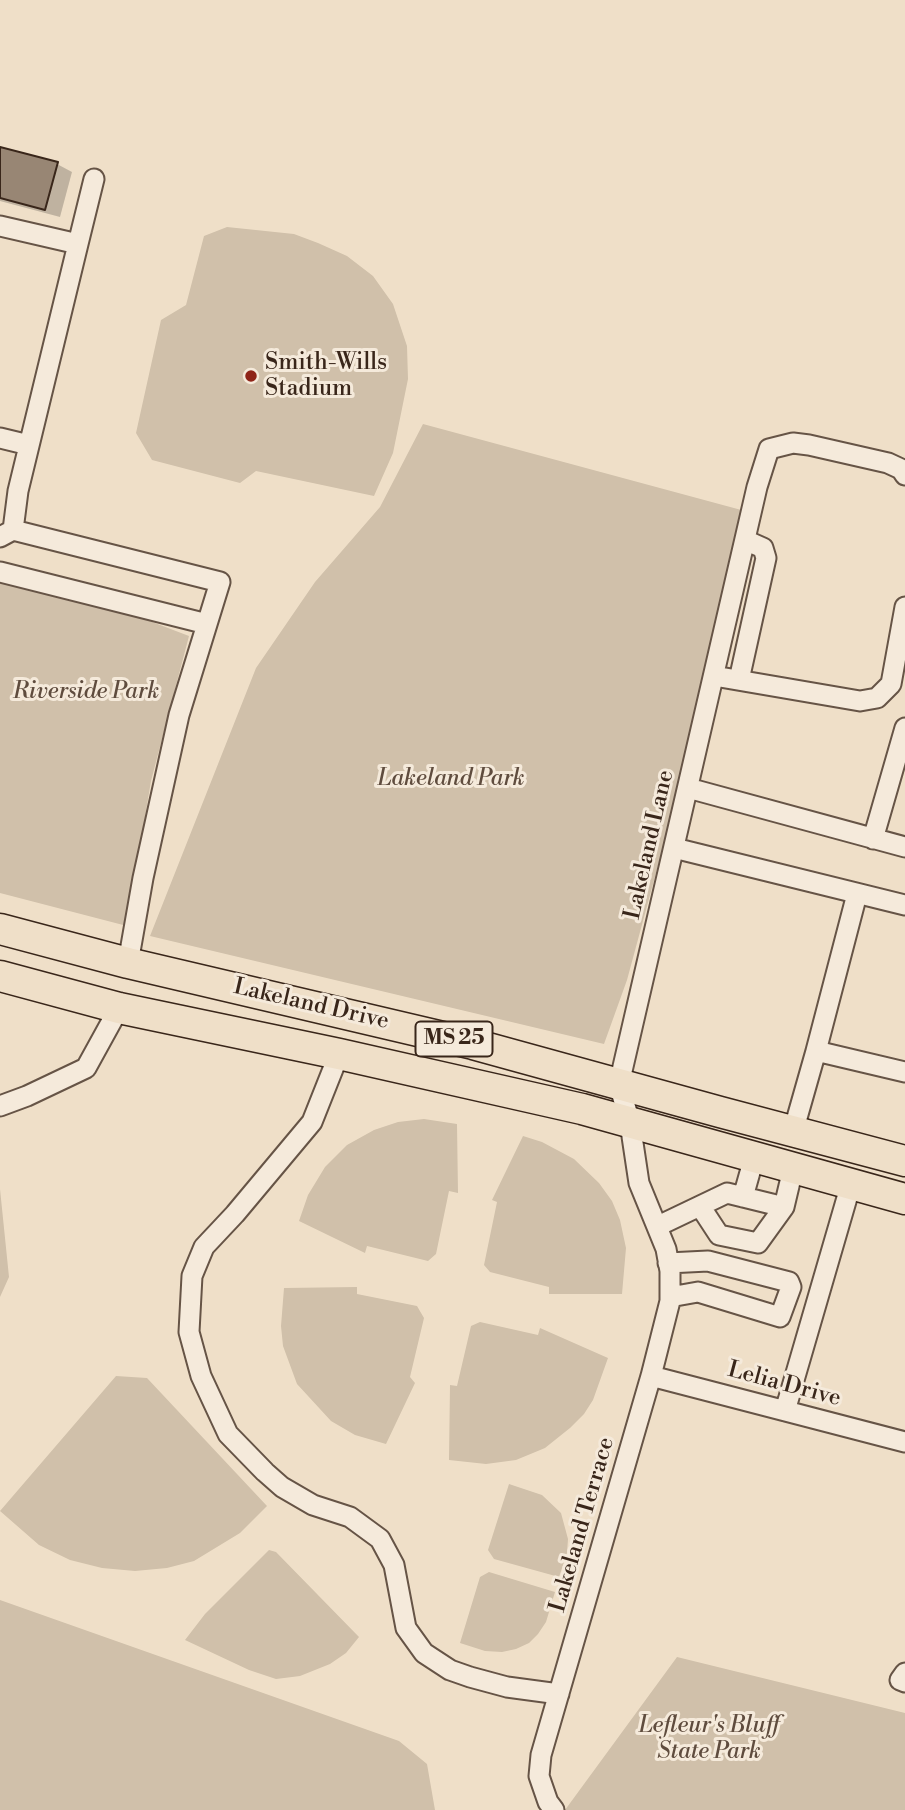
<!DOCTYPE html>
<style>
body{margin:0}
canvas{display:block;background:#efdfc8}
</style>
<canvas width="905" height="1810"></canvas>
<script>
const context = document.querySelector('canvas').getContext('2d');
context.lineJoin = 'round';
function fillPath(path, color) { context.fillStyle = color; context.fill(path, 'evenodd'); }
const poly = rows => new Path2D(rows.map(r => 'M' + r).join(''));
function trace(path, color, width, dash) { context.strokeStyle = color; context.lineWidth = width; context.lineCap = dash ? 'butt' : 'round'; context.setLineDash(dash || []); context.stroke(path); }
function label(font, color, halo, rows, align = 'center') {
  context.font = font + ' "Libre Bodoni",serif'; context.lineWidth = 6; context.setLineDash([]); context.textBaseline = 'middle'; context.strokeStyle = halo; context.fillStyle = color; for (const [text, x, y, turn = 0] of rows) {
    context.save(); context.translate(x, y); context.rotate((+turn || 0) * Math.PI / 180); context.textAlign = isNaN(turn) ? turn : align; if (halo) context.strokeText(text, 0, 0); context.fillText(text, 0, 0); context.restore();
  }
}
fillPath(poly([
 [227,227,294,234,318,243,347,256,373,276,393,304,407,346,408,379,393,453,374,496,256,471,240,483,152,460,136,433,161,320,186,305,204,236],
 [423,424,745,511,689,751,627,980,604,1044,150,936,256,668,315,582,380,507],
 [0,564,189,636,151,781,127,926,0,893],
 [424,1119,457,1124,458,1193,449,1191,436,1254,428,1261,367,1246,365,1253,299,1221,308,1195,325,1167,347,1145,374,1130,398,1122],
 [523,1136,542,1142,574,1159,599,1183,612,1201,620,1220,626,1248,622,1294,549,1294,549,1287,490,1272,484,1265,497,1202,492,1200],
 [0,1189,9,1277,0,1297],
 [357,1287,357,1294,417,1306,424,1318,410,1377,415,1383,386,1444,355,1435,331,1421,297,1384,283,1346,281,1326,284,1288],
 [480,1322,538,1335,540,1328,608,1358,593,1400,584,1414,570,1428,545,1448,516,1460,486,1464,449,1460,450,1385,457,1386,471,1326],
 [116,1376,147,1378,267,1506,240,1533,194,1561,167,1568,135,1571,102,1568,70,1560,39,1545,0,1511],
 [509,1484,542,1495,561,1513,568,1539,567,1553,559,1577,494,1559,488,1550],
 [269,1550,276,1552,359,1637,346,1653,330,1664,300,1676,276,1679,249,1670,185,1640,205,1614],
 [489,1572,555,1592,546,1622,538,1634,529,1643,516,1649,502,1652,485,1651,460,1643,480,1577],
 [0,1600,399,1741,427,1764,435,1810,0,1810],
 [677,1657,905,1713,905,1810,565,1810]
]), '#d0c0aa');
fillPath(poly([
 [0,149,57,164,72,172,60,217,0,201]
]), '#0003');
const building = poly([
 [0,147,58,162,45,210,0,198,0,147]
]);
fillPath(building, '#988674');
trace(building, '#39261a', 2);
const minor = poly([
 [0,226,78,244,18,491,13,530],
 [78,244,94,179],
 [0,438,29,445],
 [0,537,13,530,220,582,179,715,143,878,128,963],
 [0,572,207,624],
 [714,676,860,701,877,698,891,684,905,607],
 [739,680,766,558,763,548,745,540],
 [688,788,905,847],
 [873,839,905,728],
 [674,848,905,905],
 [816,1051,857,894],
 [339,1054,312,1122,235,1214,204,1247,192,1276,189,1332,201,1376,228,1434,265,1472,282,1487,313,1505,350,1517,380,1539,394,1565,406,1628,424,1653,450,1670,470,1677,507,1687,559,1694],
 [0,1106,27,1096,86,1068,119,1008],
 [793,1132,816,1051,905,1072],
 [743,1197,754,1158],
 [700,1206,719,1235,758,1243,784,1207],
 [658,1226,727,1193,784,1207,793,1169],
 [668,1263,708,1261,789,1282,791,1287,780,1317,698,1292,670,1297],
 [651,1376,905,1442],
 [785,1411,851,1184],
 [905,1673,900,1680,905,1682],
 [554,1810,548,1802,539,1776,541,1755,651,1376,670,1301,670,1271,666,1249,639,1183,630,1123,619,1084,757,487,769,449,793,443,809,445,888,463,901,469,905,475]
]);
const highway = poly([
 [0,929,128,963,473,1044,720,1112,905,1161],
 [0,976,119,1008,339,1054,582,1109,905,1199]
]);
trace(minor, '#665446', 23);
trace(highway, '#39261a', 33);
trace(minor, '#f5eadb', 19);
trace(highway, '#efdfc8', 30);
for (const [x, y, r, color] of [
 [251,376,7,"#8f2418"]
]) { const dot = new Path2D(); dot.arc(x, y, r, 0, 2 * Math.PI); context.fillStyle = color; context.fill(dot); trace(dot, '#f5eadb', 2.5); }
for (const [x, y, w] of [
 [454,1039,77]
]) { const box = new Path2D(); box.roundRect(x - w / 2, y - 17.5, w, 35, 5); context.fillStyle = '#f5eadb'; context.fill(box); trace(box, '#39261a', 2); }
label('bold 21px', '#39261a', null, [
 ["MS 25",454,1039]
]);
label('23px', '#39261a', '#f5eadb', [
 ["Smith-Wills",265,363],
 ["Stadium",265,389]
], 'left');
label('italic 23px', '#5f4c3e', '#f5eadb', [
 ["Riverside Park",86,692],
 ["Lakeland Park",451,779],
 ["Lefleur's Bluff",709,1726],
 ["State Park",709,1752]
]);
label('23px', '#39261a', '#f5eadb', [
 ["Lakeland Lane",650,845,-77],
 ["Lakeland Drive",311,1005,13],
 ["Lelia Drive",784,1385,15],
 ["Lakeland Terrace",583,1525,-74]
]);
</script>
